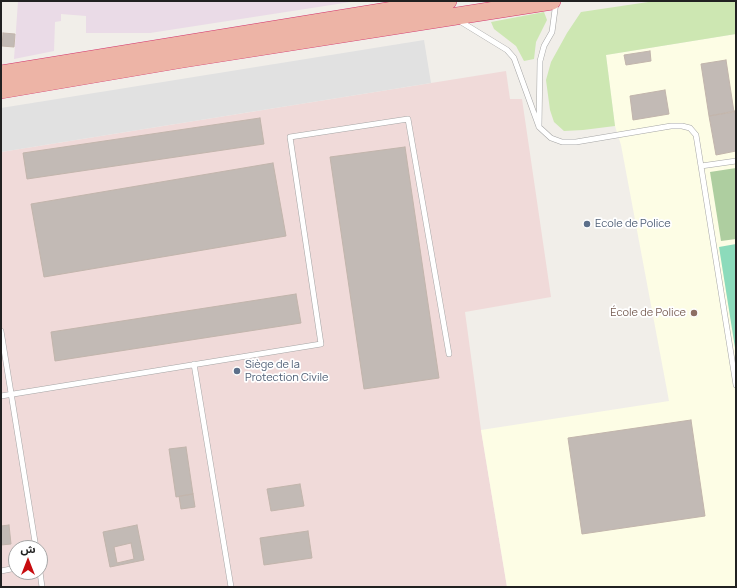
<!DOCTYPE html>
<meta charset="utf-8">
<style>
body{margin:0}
#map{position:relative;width:737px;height:588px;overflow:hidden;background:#f1eee9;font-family:Manrope,"Noto Sans Arabic",sans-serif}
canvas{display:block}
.frame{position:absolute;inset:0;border:2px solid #212121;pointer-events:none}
.north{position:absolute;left:8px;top:540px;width:40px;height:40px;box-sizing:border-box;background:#fff;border:1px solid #a6a6a6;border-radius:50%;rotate:0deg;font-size:11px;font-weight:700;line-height:16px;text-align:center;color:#212121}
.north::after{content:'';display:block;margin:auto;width:14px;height:18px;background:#c70c0f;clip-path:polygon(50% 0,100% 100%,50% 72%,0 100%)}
</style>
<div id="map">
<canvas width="737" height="588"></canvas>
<div class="frame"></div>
<div class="north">ش</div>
</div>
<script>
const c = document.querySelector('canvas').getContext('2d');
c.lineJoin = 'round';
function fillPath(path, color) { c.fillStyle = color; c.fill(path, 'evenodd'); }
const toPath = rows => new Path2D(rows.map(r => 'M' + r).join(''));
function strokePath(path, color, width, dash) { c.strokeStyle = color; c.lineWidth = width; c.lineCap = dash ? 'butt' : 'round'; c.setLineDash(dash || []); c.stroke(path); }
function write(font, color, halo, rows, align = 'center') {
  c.font = font + ' Manrope,sans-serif'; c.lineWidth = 3.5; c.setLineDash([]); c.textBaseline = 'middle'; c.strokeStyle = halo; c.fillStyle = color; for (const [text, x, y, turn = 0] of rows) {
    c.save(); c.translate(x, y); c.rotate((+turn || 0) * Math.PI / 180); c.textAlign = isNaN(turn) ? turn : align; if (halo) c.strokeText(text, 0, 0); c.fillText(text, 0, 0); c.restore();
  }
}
fillPath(toPath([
 [506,71,510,99,522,99,551,297,465,312,481,430,507,587,1,587,1,152],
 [16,548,40,548,40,572,16,572]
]), '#f0dad9');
fillPath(toPath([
 [18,1,357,1,150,33,86,33,86,16,61,14,61,21,55,22,54,51,14,59]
]), '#eadbe7');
fillPath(toPath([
 [736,34,736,587,507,587,481,430,669,401,621,145,615,126,606,55]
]), '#fdfde5');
fillPath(toPath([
 [655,1,736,1,736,34,606,55,615,126,583,130,564,131,554,122,550,110,546,80,551,62,567,33,581,12],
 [544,12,547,20,536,42,534,59,524,61,516,46,494,29,491,22]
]), '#cde7b2');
fillPath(toPath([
 [736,168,736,239,721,241,710,172]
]), '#aecea0');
fillPath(toPath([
 [736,244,736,354,719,247]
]), '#8cdbbb');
fillPath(toPath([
 [424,40,431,83,1,152,1,108]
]), '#e1e1e1');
const building = toPath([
 [3,33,15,34,14,47,2,46,3,33],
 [650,51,651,61,626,65,624,55,650,51],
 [726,60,734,112,709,116,701,64,726,60],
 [665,90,669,114,633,120,630,96,665,90],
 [735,111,736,118,736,151,716,155,709,116,735,111],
 [260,118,264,144,27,179,23,153,260,118],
 [405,147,439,378,364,389,330,157,405,147],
 [273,163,286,236,44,277,31,204,273,163],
 [296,294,301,323,55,361,51,332,296,294],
 [691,420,705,516,582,534,568,438,691,420],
 [186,447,193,494,176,497,169,449,186,447],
 [300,484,304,506,271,511,267,489,300,484],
 [193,494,195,507,181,509,179,496,193,494],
 [9,525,11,544,1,545,1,526,9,525],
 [137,525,144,560,110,567,103,532,137,525],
 [308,531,312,558,264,565,260,538,308,531],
 [131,543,134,559,117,563,114,547,131,543]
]);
fillPath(building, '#c2bab5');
strokePath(building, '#c2b5ac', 1);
const service = toPath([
 [458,20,507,50,514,58,539,127,540,61,544,46,552,32,556,2],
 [539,127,551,138,562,142,576,142,671,126,682,126,690,128,696,135,736,385],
 [701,166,736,161],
 [1,331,36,548],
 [194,364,231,587],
 [1,396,321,344,290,137,408,119,449,354],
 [1,571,16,568],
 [40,572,42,587]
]);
const trunk = toPath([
 [1,74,448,1],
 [1,90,183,59,552,1]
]);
strokePath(service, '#a5a5a5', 6);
strokePath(trunk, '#d2336c', 18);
strokePath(service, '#fff', 5);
strokePath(trunk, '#edb4a6', 17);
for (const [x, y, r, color] of [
 [587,224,4,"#5c6f8a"],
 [694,313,4,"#8d6e63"],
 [237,371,4,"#5c6f8a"]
]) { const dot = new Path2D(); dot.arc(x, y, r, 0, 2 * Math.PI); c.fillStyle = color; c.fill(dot); strokePath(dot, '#fff', 1.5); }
write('11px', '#4e5e75', '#fff', [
 ["Ecole de Police",595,224],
 ["Siège de la",245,365],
 ["Protection Civile",245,378]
], 'left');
write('11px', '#785e54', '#fff', [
 ["École de Police",686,313]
], 'right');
</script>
